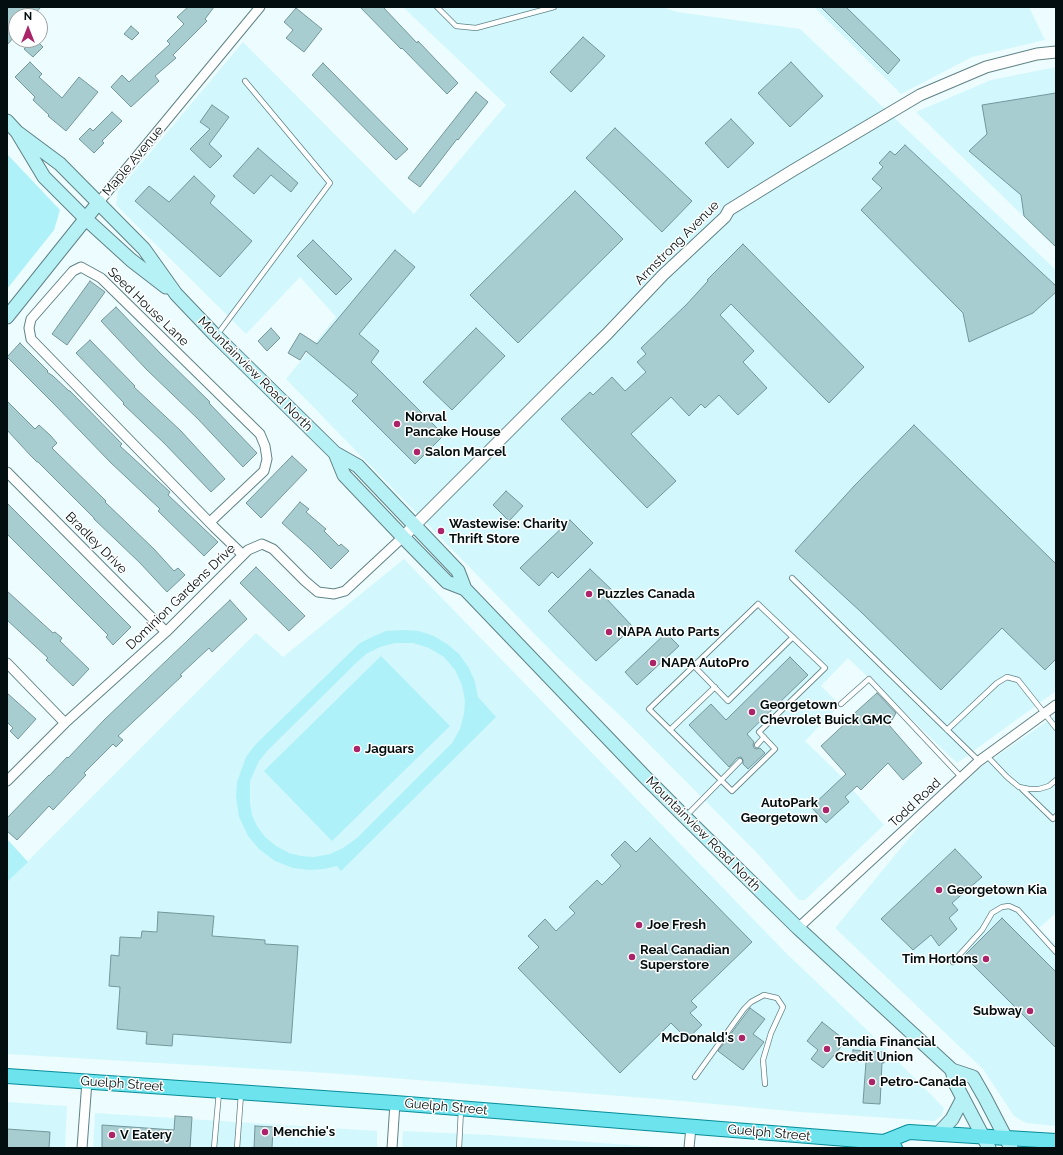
<!DOCTYPE html>
<style>
body{margin:0}
#map{position:relative;width:1063px;height:1155px;overflow:hidden;background:#edfcfe;font-family:Raleway,sans-serif}
canvas{display:block}
.frame{position:absolute;inset:0;border:8px solid #020e0f;pointer-events:none}
.north{position:absolute;left:8px;top:8px;width:40px;height:40px;box-sizing:border-box;background:#fff;border:1px solid #9a9f9f;border-radius:50%;rotate:0deg;font-size:11px;font-weight:700;line-height:16px;text-align:center;color:#020e0f}
.north::after{content:'';display:block;margin:auto;width:14px;height:18px;background:#ab2469;clip-path:polygon(50% 0,100% 100%,50% 72%,0 100%)}
</style>
<div id="map">
<canvas width="1063" height="1155"></canvas>
<div class="frame"></div>
<div class="north">N</div>
</div>
<script>
const c = document.querySelector('canvas').getContext('2d');
c.lineJoin = 'round';
function fillPath(path, color) { c.fillStyle = color; c.fill(path, 'evenodd'); }
const toPath = rows => new Path2D(rows.map(r => 'M' + r).join(''));
function strokePath(path, color, width, dash) { c.strokeStyle = color; c.lineWidth = width; c.lineCap = dash ? 'butt' : 'round'; c.setLineDash(dash || []); c.stroke(path); }
function write(font, color, halo, rows, align = 'center') {
  c.font = font + ' Raleway,sans-serif'; c.lineWidth = 3; c.setLineDash([]); c.textBaseline = 'middle'; c.strokeStyle = halo; c.fillStyle = color; for (const [text, x, y, turn = 0] of rows) {
    c.save(); c.translate(x, y); c.rotate((+turn || 0) * Math.PI / 180); c.textAlign = isNaN(turn) ? turn : align; if (halo) c.strokeText(text, 0, 0); c.fillText(text, 0, 0); c.restore();
  }
}
fillPath(toPath([
 [403,7,662,7,677,12,800,29,1056,270,1056,691,957,763,848,658,821,686,840,705,805,741,837,772,884,825,805,900,799,900,757,853,627,722,557,657,286,379,336,317,300,277,246,334,116,205,118,191,243,42,414,214,506,105],
 [814,7,1029,7,1045,40,972,57,901,94],
 [1056,67,1056,248,916,112,991,80],
 [404,559,787,954,866,1029,944,1108,942,1115,935,1121,800,1112,671,1100,328,1073,7,1054,7,882,256,633,283,657],
 [1056,715,1056,913,1039,928,1056,945,1056,1126,1026,1123,1014,1116,983,1069,835,928,924,820,981,767],
 [7,1102,67,1106,65,1148,7,1148],
 [95,1113,377,1131,377,1148,93,1148],
 [403,1131,490,1135,671,1148,402,1148]
]), '#d2f8fd');
fillPath(toPath([
 [7,154,60,210,54,230,7,289],
 [403,630,419,631,434,636,447,644,459,654,469,668,475,682,478,697,496,717,341,871,337,866,324,869,309,870,293,868,275,861,259,849,248,836,239,817,236,797,237,782,246,757,255,745,360,643,372,637,386,631],
 [395,643,413,643,429,648,444,657,455,670,462,685,465,701,464,714,460,729,452,743,357,838,343,848,330,854,314,857,301,856,289,853,276,846,265,837,257,826,252,815,250,803,250,781,259,761,267,751,357,662,366,654,380,647],
 [381,656,450,726,332,841,264,771],
 [7,839,28,862,7,882]
]), '#aff1f8');
const building = toPath([
 [7,7,41,7,33,16,16,16,16,35,7,45,7,7],
 [188,7,214,7,205,19,207,21,173,55,176,58,155,76,159,81,131,107,111,87,122,75,129,82,170,44,167,41,184,24,177,17,188,7],
 [360,7,383,7,417,43,418,41,458,83,447,94,402,48,401,49,360,7],
 [821,7,846,7,900,60,888,74,821,7],
 [296,8,322,29,304,52,286,38,293,30,284,22,296,8],
 [131,26,139,33,132,40,124,34,131,26],
 [583,37,605,56,571,92,550,72,583,37],
 [33,40,36,40,43,47,33,57,24,49,33,40],
 [30,62,42,74,39,77,62,98,79,77,98,92,66,131,48,116,49,115,33,100,35,97,15,77,30,62],
 [791,62,823,96,790,127,758,93,791,62],
 [323,63,408,149,396,160,312,75,323,63],
 [476,92,488,102,458,140,457,139,420,187,408,178,476,92],
 [1056,93,1056,247,1024,216,1021,195,969,151,987,134,982,105,1056,93],
 [212,105,229,117,209,144,222,156,210,168,190,149,210,129,200,122,212,105],
 [112,112,122,121,102,141,104,143,94,153,79,139,90,128,93,131,112,112],
 [731,119,754,143,728,168,705,143,731,119],
 [615,128,692,201,662,232,586,158,615,128],
 [905,145,1056,286,1056,292,1033,313,969,342,963,313,861,210,882,188,872,179,883,167,879,163,890,151,895,155,905,145],
 [258,148,298,183,291,192,271,175,254,194,233,176,258,148],
 [194,176,215,196,210,203,252,241,220,277,135,201,149,186,169,202,194,176],
 [575,191,623,239,518,343,470,295,575,191],
 [313,240,352,279,336,295,297,256,313,240],
 [743,244,864,367,829,403,731,304,720,315,754,351,743,362,767,388,738,415,719,395,705,408,701,404,689,416,671,397,631,434,676,481,647,508,561,419,590,392,593,395,612,377,625,391,646,372,637,362,646,354,641,348,686,305,708,281,707,280,743,244],
 [395,250,415,267,359,334,379,351,371,362,444,435,415,464,352,401,358,395,306,351,300,360,288,353,300,333,317,344,395,250],
 [90,281,105,292,67,345,52,334,90,281],
 [116,307,160,353,210,402,209,403,257,453,243,467,198,419,146,369,101,321,116,307],
 [271,328,280,338,267,351,258,341,271,328],
 [476,328,505,356,452,410,423,382,476,328],
 [90,340,135,386,134,387,181,431,225,479,211,492,164,443,123,404,124,403,76,353,90,340],
 [20,343,48,371,47,372,53,376,69,391,70,391,122,444,120,446,170,492,168,495,218,542,204,556,158,511,160,509,110,462,55,405,7,357,20,343],
 [7,401,35,429,39,425,50,435,57,443,52,448,106,501,105,502,154,549,174,571,178,568,185,575,167,592,140,563,94,519,94,518,38,462,37,462,30,455,7,430,7,401],
 [914,425,1056,564,1056,659,1045,670,1002,628,941,690,861,612,795,551,855,485,914,425],
 [292,456,307,470,261,518,246,503,292,456],
 [506,491,523,506,509,521,493,505,506,491],
 [300,502,309,509,306,512,326,529,324,531,339,546,341,544,349,551,331,569,311,549,282,523,300,502],
 [7,503,131,627,113,645,106,637,108,635,7,534,7,503],
 [570,520,593,543,558,578,552,572,539,586,520,568,570,520],
 [256,567,305,616,289,631,240,583,256,567],
 [590,569,612,590,605,597,633,627,596,661,548,611,590,569],
 [7,591,53,633,55,632,62,638,60,641,89,669,73,686,46,660,48,658,7,620,7,591],
 [230,600,247,619,212,652,209,648,180,675,182,676,118,736,123,740,116,747,113,744,84,773,86,775,53,810,49,806,17,840,7,831,7,818,38,786,49,775,49,776,67,757,68,758,104,720,230,600],
 [666,633,679,646,637,685,625,672,666,633],
 [790,657,808,675,747,734,754,742,753,745,754,748,757,749,760,748,765,753,748,769,743,764,743,760,741,757,737,758,729,767,689,725,711,704,726,720,790,657],
 [7,693,36,719,18,739,10,731,13,728,7,722,7,693],
 [877,693,896,713,889,725,922,763,903,780,888,763,861,790,857,786,845,797,849,802,826,823,811,807,846,774,821,746,849,720,848,719,877,693],
 [650,838,752,942,691,1001,697,1007,690,1013,702,1025,687,1039,671,1023,620,1073,518,968,539,947,528,936,545,919,556,931,575,913,569,907,597,880,602,885,621,866,611,855,625,841,636,852,650,838],
 [955,849,982,877,952,903,958,910,949,918,957,929,939,946,931,935,913,950,881,919,955,849],
 [158,912,214,916,212,936,265,940,265,944,298,946,291,1043,173,1034,172,1046,146,1044,147,1032,117,1029,120,987,109,986,111,955,119,956,120,937,141,938,142,931,157,932,158,912],
 [1002,918,1056,972,1056,1048,964,956,1002,918],
 [750,1008,765,1019,753,1034,764,1042,743,1070,718,1051,750,1008],
 [822,1022,846,1041,823,1068,811,1059,818,1050,807,1041,822,1022],
 [853,1050,885,1052,884,1063,882,1063,880,1104,863,1103,866,1061,852,1061,853,1050],
 [175,1116,192,1117,190,1148,102,1148,102,1125,174,1130,175,1116],
 [255,1126,273,1127,272,1148,254,1148,255,1126],
 [7,1129,50,1132,49,1148,7,1148,7,1129]
]);
fillPath(building, '#a8cdd1');
strokePath(building, '#74979b', 1);
const service = toPath([
 [437,7,456,26,476,28,554,7],
 [217,335,330,183,245,81],
 [792,578,979,761],
 [758,604,825,668,759,732,775,749,732,791,649,709,758,604],
 [694,666,728,701,793,637],
 [841,704,869,679,961,777],
 [670,730,715,687],
 [947,730,997,683,1007,677,1018,680,1056,728],
 [757,745,764,737],
 [987,756,1007,777,1019,787,1029,789,1039,789,1049,786,1056,780],
 [1022,789,1053,819,1056,816],
 [687,815,740,761],
 [953,962,982,930,992,913,1002,907,1009,906,1018,910,1056,952],
 [695,1077,744,1009,751,1002,764,995,777,998,783,1007,771,1033,763,1060,765,1084],
 [214,1148,219,1092],
 [237,1148,241,1094],
 [459,1148,461,1110]
]);
const minor = toPath([
 [99,202,260,7],
 [7,472,166,632],
 [210,522,264,471,267,459,265,446,260,434,101,278,81,267,73,271,31,319,29,328,31,339,214,527,243,555],
 [7,663,65,723],
 [7,781,65,723,166,632,248,550,262,544,273,549,305,581,318,592,334,594,345,591,403,537],
 [798,928,979,761,1056,705],
 [82,1148,87,1081],
 [392,1148,395,1103],
 [689,1148,691,1127]
]);
const tertiary = toPath([
 [403,537,555,385,607,334,663,275,725,217,729,210,792,171,920,95,986,67,1037,54,1056,52]
]);
const secondary = toPath([
 [7,121,17,132,44,177,86,219,131,260,166,287],
 [17,132,60,164,144,249,176,294,216,336,335,453,358,466,458,571,465,589,645,777,685,817,798,928,952,1070,973,1077,985,1098,1011,1148],
 [7,317,99,202],
 [335,453,344,475,403,537,447,582,465,589],
 [952,1070,955,1083,989,1148],
 [938,1134,952,1119,963,1098]
]);
const primary = toPath([
 [7,1076,395,1103,884,1142,895,1148],
 [884,1142,909,1132,1056,1141]
]);
strokePath(service, '#608387', 6);
strokePath(minor, '#608387', 11);
strokePath(tertiary, '#608387', 13);
strokePath(secondary, '#608387', 15);
strokePath(primary, '#078d98', 16);
strokePath(service, '#fff', 4.5);
strokePath(minor, '#fff', 9);
strokePath(tertiary, '#fff', 11);
strokePath(secondary, '#b6f1f6', 13);
strokePath(primary, '#6ce3ed', 14);
for (const [x, y, r, color] of [
 [397,424,4,"#ab2469"],
 [417,452,4,"#ab2469"],
 [441,531,4,"#ab2469"],
 [589,594,4,"#ab2469"],
 [609,632,4,"#ab2469"],
 [653,663,4,"#ab2469"],
 [752,712,4,"#ab2469"],
 [357,749,4,"#ab2469"],
 [826,810,4,"#ab2469"],
 [939,890,4,"#ab2469"],
 [639,925,4,"#ab2469"],
 [632,957,4,"#ab2469"],
 [986,959,4,"#ab2469"],
 [1030,1011,4,"#ab2469"],
 [742,1038,4,"#ab2469"],
 [827,1049,4,"#ab2469"],
 [872,1082,4,"#ab2469"],
 [265,1132,4,"#ab2469"],
 [112,1135,4,"#ab2469"]
]) { const dot = new Path2D(); dot.arc(x, y, r, 0, 2 * Math.PI); c.fillStyle = color; c.fill(dot); strokePath(dot, '#fff', 1.5); }
write('13px', '#020e0f', '#fff', [
 ["Maple Avenue",133,161,-50],
 ["Armstrong Avenue",677,243,-45],
 ["Seed House Lane",148,307,44],
 ["Mountainview Road North",255,374,45],
 ["Bradley Drive",96,543,45],
 ["Dominion Gardens Drive",181,597,-44],
 ["Todd Road",915,803,-43],
 ["Mountainview Road North",703,834,45],
 ["Guelph Street",122,1084,4],
 ["Guelph Street",446,1107,5],
 ["Guelph Street",769,1133,5]
]);
write('bold 13px', '#020e0f', '#fff', [
 ["Norval",405,417],
 ["Pancake House",405,432],
 ["Salon Marcel",425,452],
 ["Wastewise: Charity",449,524],
 ["Thrift Store",449,539],
 ["Puzzles Canada",597,594],
 ["NAPA Auto Parts",617,632],
 ["NAPA AutoPro",661,663],
 ["Georgetown",760,705],
 ["Chevrolet Buick GMC",760,720],
 ["Jaguars",365,749],
 ["AutoPark",818,803,"right"],
 ["Georgetown",818,818,"right"],
 ["Georgetown Kia",947,890],
 ["Joe Fresh",647,925],
 ["Real Canadian",640,950],
 ["Superstore",640,965],
 ["Tim Hortons",978,959,"right"],
 ["Subway",1022,1011,"right"],
 ["McDonald's",734,1038,"right"],
 ["Tandia Financial",835,1042],
 ["Credit Union",835,1057],
 ["Petro-Canada",880,1082],
 ["Menchie's",273,1132],
 ["V Eatery",120,1135]
], 'left');
</script>
